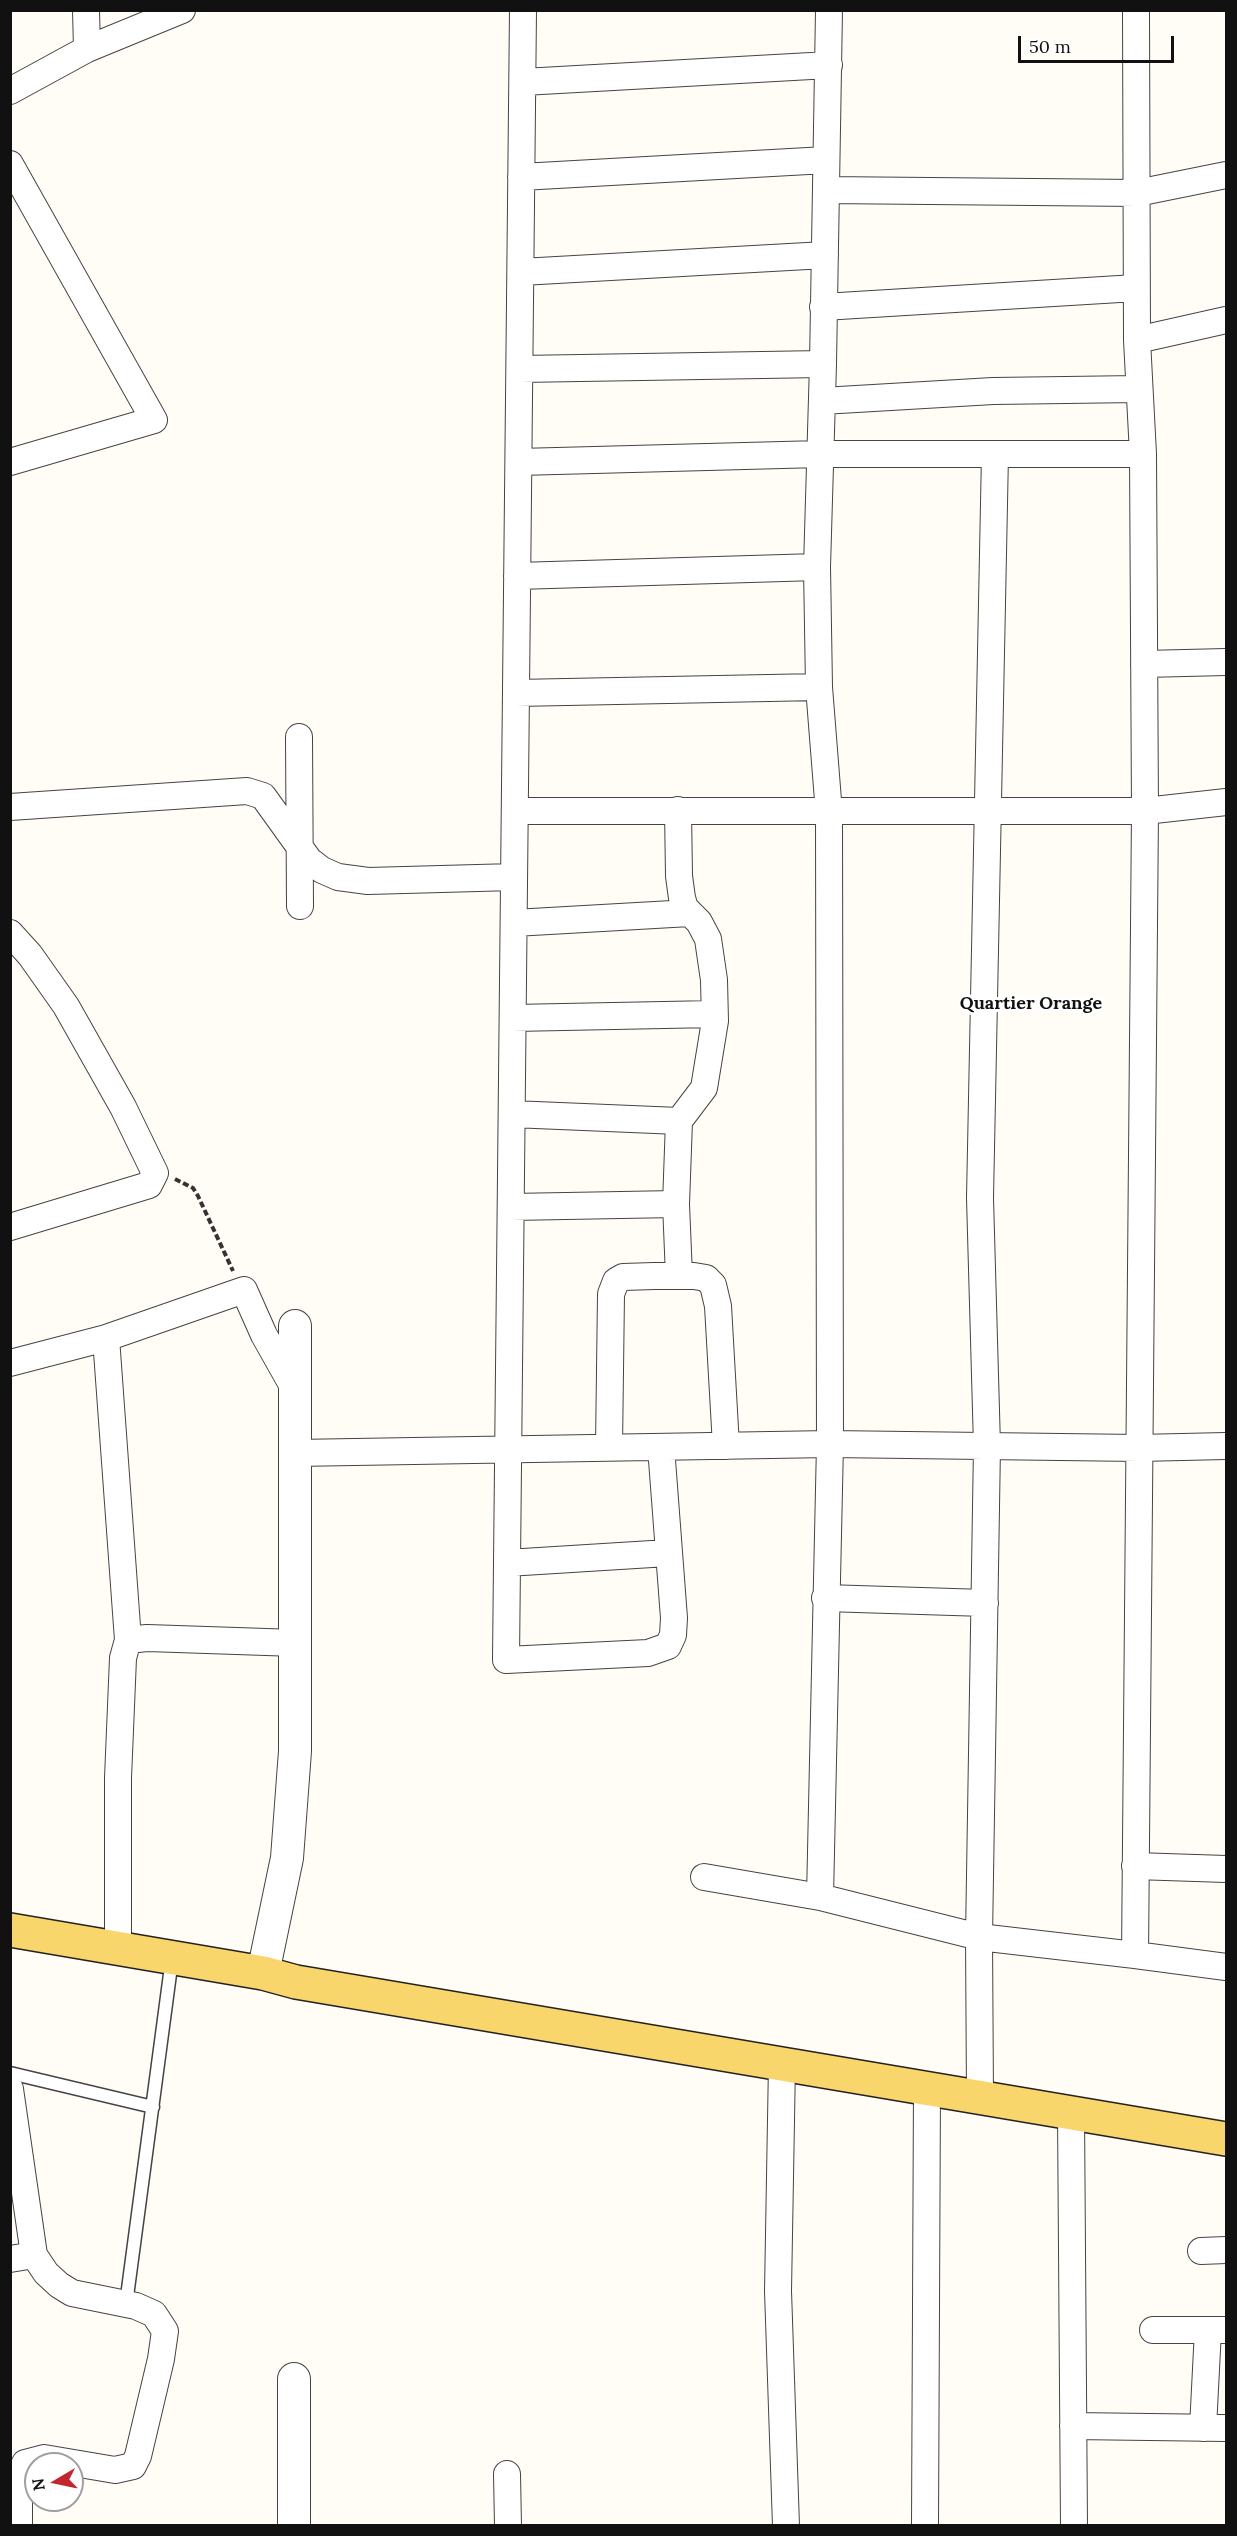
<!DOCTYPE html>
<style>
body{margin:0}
#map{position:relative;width:1237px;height:2536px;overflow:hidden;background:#fffdf5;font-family:Lora,serif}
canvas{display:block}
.frame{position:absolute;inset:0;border:12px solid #111;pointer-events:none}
.north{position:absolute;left:24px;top:2452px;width:60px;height:60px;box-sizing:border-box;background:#fff;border:2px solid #a0a0a0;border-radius:50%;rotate:261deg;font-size:16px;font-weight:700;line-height:24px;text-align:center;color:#111}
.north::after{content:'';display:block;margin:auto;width:21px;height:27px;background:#c4262e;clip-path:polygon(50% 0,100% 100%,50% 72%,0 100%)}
.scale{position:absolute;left:1018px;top:36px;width:156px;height:27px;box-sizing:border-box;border:3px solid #111;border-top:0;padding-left:8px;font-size:18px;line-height:21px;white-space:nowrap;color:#111;-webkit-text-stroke:4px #fff;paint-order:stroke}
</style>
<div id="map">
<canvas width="1237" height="2536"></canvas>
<div class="frame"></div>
<div class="north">N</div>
<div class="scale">50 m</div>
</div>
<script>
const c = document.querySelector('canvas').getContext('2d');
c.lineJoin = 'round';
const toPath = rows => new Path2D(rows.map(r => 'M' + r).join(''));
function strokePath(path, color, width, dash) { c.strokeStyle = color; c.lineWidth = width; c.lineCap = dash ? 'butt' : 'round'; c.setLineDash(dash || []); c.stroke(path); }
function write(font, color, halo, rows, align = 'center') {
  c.font = font + ' Lora,serif'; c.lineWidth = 6; c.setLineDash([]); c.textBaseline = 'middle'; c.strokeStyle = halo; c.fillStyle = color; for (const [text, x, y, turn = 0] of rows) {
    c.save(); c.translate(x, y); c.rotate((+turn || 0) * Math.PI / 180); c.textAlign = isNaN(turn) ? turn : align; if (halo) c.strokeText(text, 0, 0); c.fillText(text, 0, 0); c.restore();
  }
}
const service = toPath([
 [10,2073,153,2107],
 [126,2304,172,1959]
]);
const minor = toPath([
 [86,10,87,49],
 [523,10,506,1660,648,1653,668,1646,673,1635,674,1618,661,1447],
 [1136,10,1137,340,1226,320],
 [523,82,829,65],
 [10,91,87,49,182,10],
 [10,164,154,420,10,462],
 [521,177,826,160],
 [826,190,1137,193,1226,175],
 [521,272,825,255],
 [823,307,1136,288],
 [520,369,823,364],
 [822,401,993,391,1138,389],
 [519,462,820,454,1143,454],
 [517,576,817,567],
 [1144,664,1226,662],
 [516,693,819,687],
 [299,737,300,906],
 [10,807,247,791,263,796,309,860,322,870,338,877,368,881,514,877],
 [678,810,679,876,682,898,685,908,699,922,708,939,714,980,715,1021,704,1088,679,1121],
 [515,811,1145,811,1226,802],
 [514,923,690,913],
 [10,933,30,955,66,1006,123,1107,155,1173,149,1185,10,1227],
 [513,1018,714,1014],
 [512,1114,679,1121,676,1204,679,1276],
 [511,1207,676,1204],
 [106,1338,128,1640],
 [10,1363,106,1338,244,1290,264,1335,295,1390],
 [609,1447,611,1294,616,1281,623,1277,654,1276,694,1276,706,1278,713,1285,718,1306,726,1446],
 [295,1453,830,1444,1138,1448,1226,1446],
 [507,1563,668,1553],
 [825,1598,985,1603],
 [1135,1866,1226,1869],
 [704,1877,820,1897,979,1937,1135,1955,1145,811,1143,454,1137,340],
 [820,1897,830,1444,829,813,819,687,817,567,823,364,829,10],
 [118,1948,118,1778,123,1658,128,1640,147,1638,296,1643],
 [1135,1955,1226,1967],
 [782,2063,778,2291,786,2526],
 [10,2089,34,2255,10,2259],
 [980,2097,979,1937,987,1446,980,1198,995,454],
 [1071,2112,1074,2526],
 [1201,2251,1226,2250],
 [1153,2330,1208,2330],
 [1073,2426,1226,2428],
 [1203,2428,1208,2330,1226,2330],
 [507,2474,508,2526],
 [19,2526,19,2476,25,2463,44,2458,115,2470,133,2466,138,2456,161,2359,165,2331,154,2314,136,2306,72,2293,59,2285,46,2273,34,2255],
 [925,2526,927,2087]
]);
const tertiary = toPath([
 [263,1973,287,1858,295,1751,295,1326],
 [294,2379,294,2526]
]);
const primary = toPath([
 [10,1930,263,1973,296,1982,1226,2139]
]);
strokePath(service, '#444', 15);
strokePath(minor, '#444', 28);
strokePath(tertiary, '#444', 34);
strokePath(primary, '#222', 36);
strokePath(toPath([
 [175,1179,193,1188,198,1196,233,1271]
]), '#333', 4, [6, 3]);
strokePath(service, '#fff', 12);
strokePath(minor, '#fff', 26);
strokePath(tertiary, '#fff', 32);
strokePath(primary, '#f9d66b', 33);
write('bold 18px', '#111', '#fff', [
 ["Quartier Orange",1031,1004]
]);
</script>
